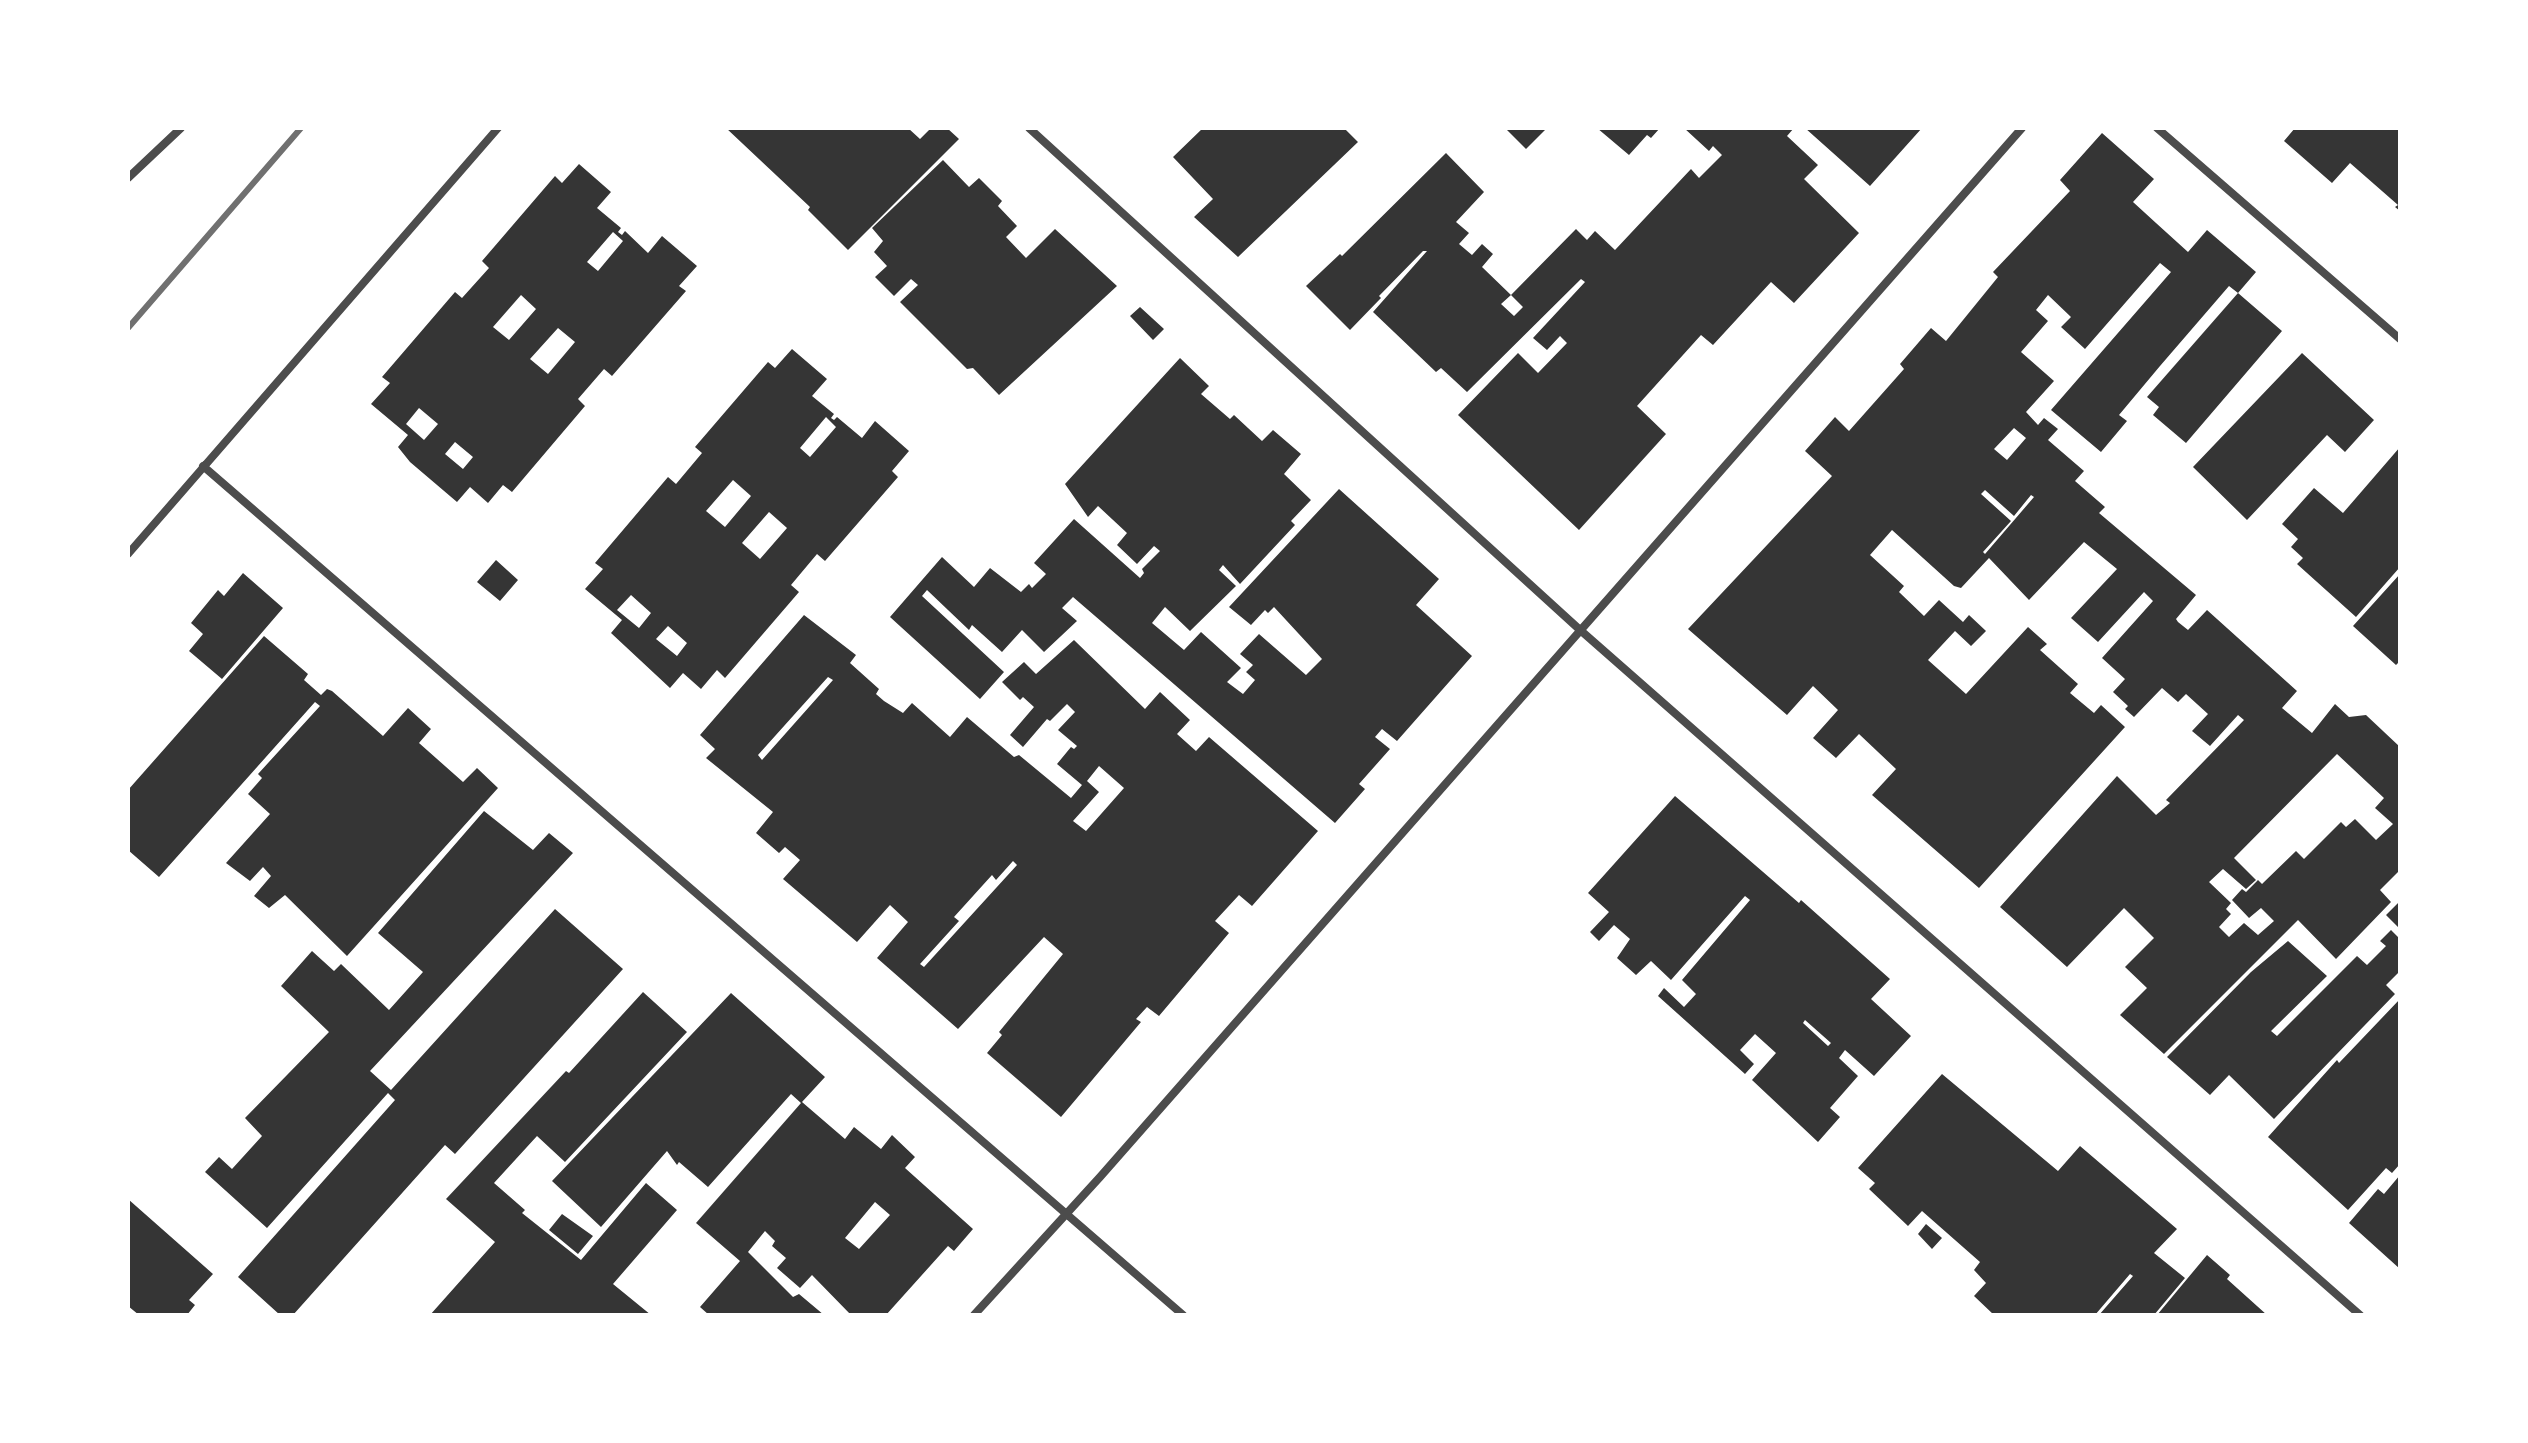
<!DOCTYPE html>
<style>
body{margin:0}
#map{position:relative;width:2528px;height:1443px;overflow:hidden;background:#fff;font-family:"Roboto Serif",serif}
canvas{display:block}
.frame{position:absolute;inset:0;border:130px solid #fff;pointer-events:none}
</style>
<div id="map">
<canvas width="2528" height="1443"></canvas>
<div class="frame"></div>
</div>
<script>
const c = document.querySelector('canvas').getContext('2d');
c.lineJoin = 'round';
function fillPath(path, color) { c.fillStyle = color; c.fill(path, 'evenodd'); }
const toPath = rows => new Path2D(rows.map(r => 'M' + r).join(''));
function strokePath(path, color, width, dash) { c.strokeStyle = color; c.lineWidth = width; c.lineCap = dash ? 'butt' : 'round'; c.setLineDash(dash || []); c.stroke(path); }
fillPath(toPath([
 [726,128,908,128,920,139,931,128,947,128,959,139,848,250,808,210,810,207],
 [1203,128,1344,128,1358,142,1238,257,1194,217,1213,199,1173,157],
 [1505,128,1543,128,1545,130,1526,149],
 [1597,128,1660,128,1651,138,1647,135,1629,155],
 [1684,128,1794,128,1787,136,1818,165,1804,179,1859,233,1794,303,1771,282,1713,345,1701,335,1637,406,1666,434,1579,530,1458,415,1518,353,1538,373,1567,343,1560,336,1547,350,1533,338,1585,282,1581,279,1467,392,1441,368,1436,372,1373,312,1427,251,1423,251,1379,296,1381,298,1350,330,1306,286,1340,254,1342,256,1446,153,1484,192,1456,222,1469,233,1459,244,1472,255,1482,244,1493,254,1482,267,1511,295,1576,229,1587,240,1595,231,1615,250,1691,169,1699,178,1722,155,1713,146,1709,151],
 [1511,295,1523,307,1514,316,1501,304],
 [1805,128,1922,128,1870,186],
 [2295,128,2400,128,2400,211,2395,207,2398,205,2350,163,2332,183,2284,141],
 [2102,133,2154,179,2133,202,2156,223,2188,252,2207,230,2256,272,2238,293,2229,286,2160,366,2119,415,2127,421,2101,452,2051,410,2171,272,2160,263,2085,349,2061,327,2071,317,2048,295,2036,310,2048,321,2021,352,2054,381,2026,412,2038,425,2044,418,2058,429,2048,440,2084,471,2075,481,2105,507,2099,513,2196,595,2176,619,2178,622,2188,630,2207,610,2297,691,2282,708,2312,733,2335,704,2349,717,2366,715,2400,747,2400,870,2380,890,2391,902,2336,959,2298,920,2164,1054,2120,1015,2147,988,2125,967,2154,938,2124,908,2067,967,2000,907,2117,776,2156,815,2170,803,2166,800,2244,720,2238,715,2210,746,2192,731,2208,714,2186,694,2178,702,2162,688,2134,717,2125,709,2128,706,2113,692,2125,679,2102,658,2153,601,2144,592,2098,642,2071,618,2117,569,2084,542,2029,600,1989,558,1961,588,1954,586,1892,530,1870,555,1904,586,1899,592,1924,616,1939,600,1963,622,1969,615,1986,631,1971,646,1955,631,1928,660,1966,694,2028,627,2047,644,2040,650,2078,684,2070,693,2094,713,2101,705,2125,727,1979,888,1872,795,1896,769,1859,734,1836,758,1813,738,1838,710,1813,686,1787,715,1688,629,1832,476,1805,451,1835,417,1849,431,1904,369,1900,364,1931,328,1946,341,1998,277,1993,272,2070,191,2060,180],
 [2014,428,2026,438,2007,460,1994,449],
 [1985,490,2014,516,2031,495,2034,497,1985,554,1983,552,2011,521,1981,494],
 [2337,754,2384,798,2375,808,2393,824,2376,840,2355,819,2346,827,2341,822,2304,859,2296,851,2262,884,2258,880,2246,892,2242,889,2232,900,2249,918,2261,908,2274,921,2258,935,2244,923,2229,937,2219,927,2231,914,2226,909,2231,903,2209,882,2223,869,2246,889,2256,880,2234,858],
 [943,160,969,187,979,178,1002,201,998,206,1017,226,1006,237,1026,258,1055,229,1117,286,999,395,973,368,967,369,900,302,918,285,911,279,894,296,875,277,887,266,874,252,883,241,872,228],
 [579,164,611,192,597,208,621,228,618,232,622,235,625,231,648,253,662,236,697,266,679,286,686,291,612,376,604,369,578,399,585,406,512,492,503,485,488,503,470,487,457,502,410,462,398,447,408,435,371,404,390,383,382,377,455,292,462,298,489,268,482,261,555,176,562,183],
 [613,232,623,241,598,271,587,262],
 [521,295,536,309,509,340,493,327],
 [558,328,575,342,548,374,530,359],
 [419,408,438,424,424,440,406,424],
 [455,442,473,457,463,469,445,454],
 [2238,293,2282,331,2186,443,2153,415,2159,407,2147,397],
 [1140,307,1164,329,1153,340,1130,316],
 [792,349,827,379,812,396,834,414,831,418,834,420,837,417,862,438,875,421,909,451,892,471,898,477,825,561,817,554,791,585,799,592,725,678,717,670,701,689,683,673,670,688,611,633,622,620,585,589,603,569,595,563,668,477,676,484,702,453,695,447,768,362,775,368],
 [826,417,836,427,810,457,800,448],
 [733,480,751,496,725,527,706,511],
 [769,512,787,528,760,559,742,543],
 [631,595,651,613,639,628,617,610],
 [668,626,687,643,677,656,656,639],
 [2302,353,2374,420,2345,452,2327,435,2247,520,2193,467],
 [1180,358,1209,386,1201,394,1230,419,1234,415,1262,441,1273,430,1301,454,1284,474,1311,500,1291,521,1295,525,1240,584,1223,565,1219,570,1236,586,1190,631,1165,607,1152,623,1184,650,1201,632,1241,668,1227,682,1243,694,1255,680,1246,672,1253,665,1240,654,1259,634,1306,675,1322,659,1274,607,1268,613,1265,610,1251,625,1229,607,1339,489,1439,579,1416,605,1472,656,1397,741,1382,729,1375,737,1390,749,1359,784,1365,789,1335,823,1073,597,1062,608,1077,621,1044,652,1022,630,1002,652,972,625,969,630,927,590,922,596,1004,672,980,699,890,617,942,557,974,587,990,568,1021,592,1029,584,1032,588,1046,574,1034,563,1074,519,1140,578,1144,573,1142,569,1160,551,1154,546,1137,564,1117,545,1127,533,1098,506,1088,517,1065,484],
 [2400,447,2400,567,2356,617,2297,564,2303,558,2291,547,2298,539,2282,524,2314,488,2343,513],
 [496,560,518,580,500,601,477,582],
 [243,573,283,608,222,679,189,651,203,634,191,623,218,590,224,596],
 [2400,574,2400,661,2396,665,2353,626],
 [804,615,856,655,850,663,879,689,876,694,884,701,903,713,912,703,950,737,967,717,1014,757,1019,755,1071,798,1082,785,1057,764,1071,747,1074,749,1077,746,1058,730,1075,712,1067,704,1050,721,1047,719,1023,747,1010,735,1034,707,1023,697,1020,700,1002,682,1024,662,1036,674,1074,640,1145,709,1160,692,1190,720,1177,734,1196,751,1209,737,1318,831,1252,906,1239,895,1215,921,1229,933,1159,1016,1147,1007,1136,1019,1141,1022,1061,1117,987,1053,1002,1035,999,1032,1063,954,1044,937,958,1029,877,958,908,922,890,905,857,942,783,879,800,860,785,847,779,853,756,833,773,812,706,758,715,749,700,735],
 [828,677,833,680,762,760,758,755],
 [1099,766,1124,788,1086,831,1073,821,1099,792,1087,781],
 [1013,861,1017,865,924,967,920,964,959,921,954,917,992,875,996,880],
 [264,636,308,674,304,680,321,695,327,689,332,691,383,736,408,708,431,729,419,743,463,782,477,768,498,788,347,956,285,895,269,908,254,896,271,876,263,867,250,881,226,863,270,814,248,794,262,778,258,774,320,706,315,702,159,877,128,850,128,790],
 [1675,796,1799,903,1801,900,1890,979,1871,999,1911,1036,1874,1076,1845,1050,1839,1058,1858,1076,1830,1108,1840,1117,1818,1142,1752,1080,1776,1053,1755,1034,1740,1050,1754,1064,1745,1074,1658,996,1664,988,1684,1007,1696,994,1682,980,1750,900,1745,896,1671,980,1651,961,1636,975,1617,958,1630,939,1614,925,1599,941,1590,932,1609,912,1588,893],
 [1805,1020,1831,1043,1828,1046,1803,1023],
 [484,811,533,850,549,833,573,853,370,1071,391,1090,555,909,623,969,455,1154,445,1145,293,1315,280,1315,238,1277,395,1100,388,1093,267,1228,205,1172,219,1157,232,1169,262,1136,245,1118,329,1032,281,986,312,951,334,971,341,964,389,1010,423,972,378,933],
 [2400,901,2400,929,2386,915],
 [2391,930,2400,939,2400,971,2386,985,2395,994,2274,1119,2229,1075,2210,1095,2167,1057,2251,972,2288,941,2327,976,2271,1031,2277,1036,2357,956,2367,965,2386,946,2380,941],
 [643,992,687,1032,565,1162,537,1136,494,1183,525,1210,522,1213,581,1260,646,1183,677,1210,613,1284,651,1315,430,1315,495,1242,446,1199,566,1071,569,1073],
 [731,993,825,1077,802,1102,845,1139,854,1127,881,1149,892,1135,915,1157,905,1168,973,1229,954,1251,948,1246,886,1315,851,1315,812,1275,800,1288,777,1268,786,1258,772,1246,775,1241,765,1231,748,1252,793,1297,799,1294,824,1315,709,1315,700,1307,740,1261,696,1223,801,1103,791,1094,708,1187,679,1162,677,1165,667,1151,601,1227,552,1181],
 [875,1202,890,1215,859,1249,845,1238],
 [2400,999,2400,1164,2392,1173,2386,1168,2348,1210,2268,1137,2337,1060,2339,1063],
 [1942,1074,2058,1171,2080,1146,2177,1229,2154,1253,2185,1278,2154,1315,2099,1315,2133,1276,2130,1274,2095,1315,1994,1315,1974,1296,1986,1283,1974,1270,1980,1262,1922,1211,1908,1226,1869,1189,1875,1183,1858,1168],
 [2400,1175,2400,1269,2349,1223,2378,1189,2384,1194],
 [128,1199,213,1274,189,1300,195,1305,187,1315,139,1315,128,1306],
 [562,1214,593,1236,578,1254,549,1230],
 [1926,1224,1942,1238,1932,1249,1918,1234],
 [2207,1255,2230,1275,2227,1279,2267,1315,2157,1315]
]), '#353535');
strokePath(toPath([
 [1029,128,1579,629,2360,1315],
 [2157,128,2400,339],
 [128,178,181,128],
 [203,466,1183,1315],
 [128,554,498,128],
 [974,1315,1100,1177,2022,128]
]), '#4c4c4c', 8);
strokePath(toPath([
 [128,328,301,128]
]), '#707070', 6);
</script>
